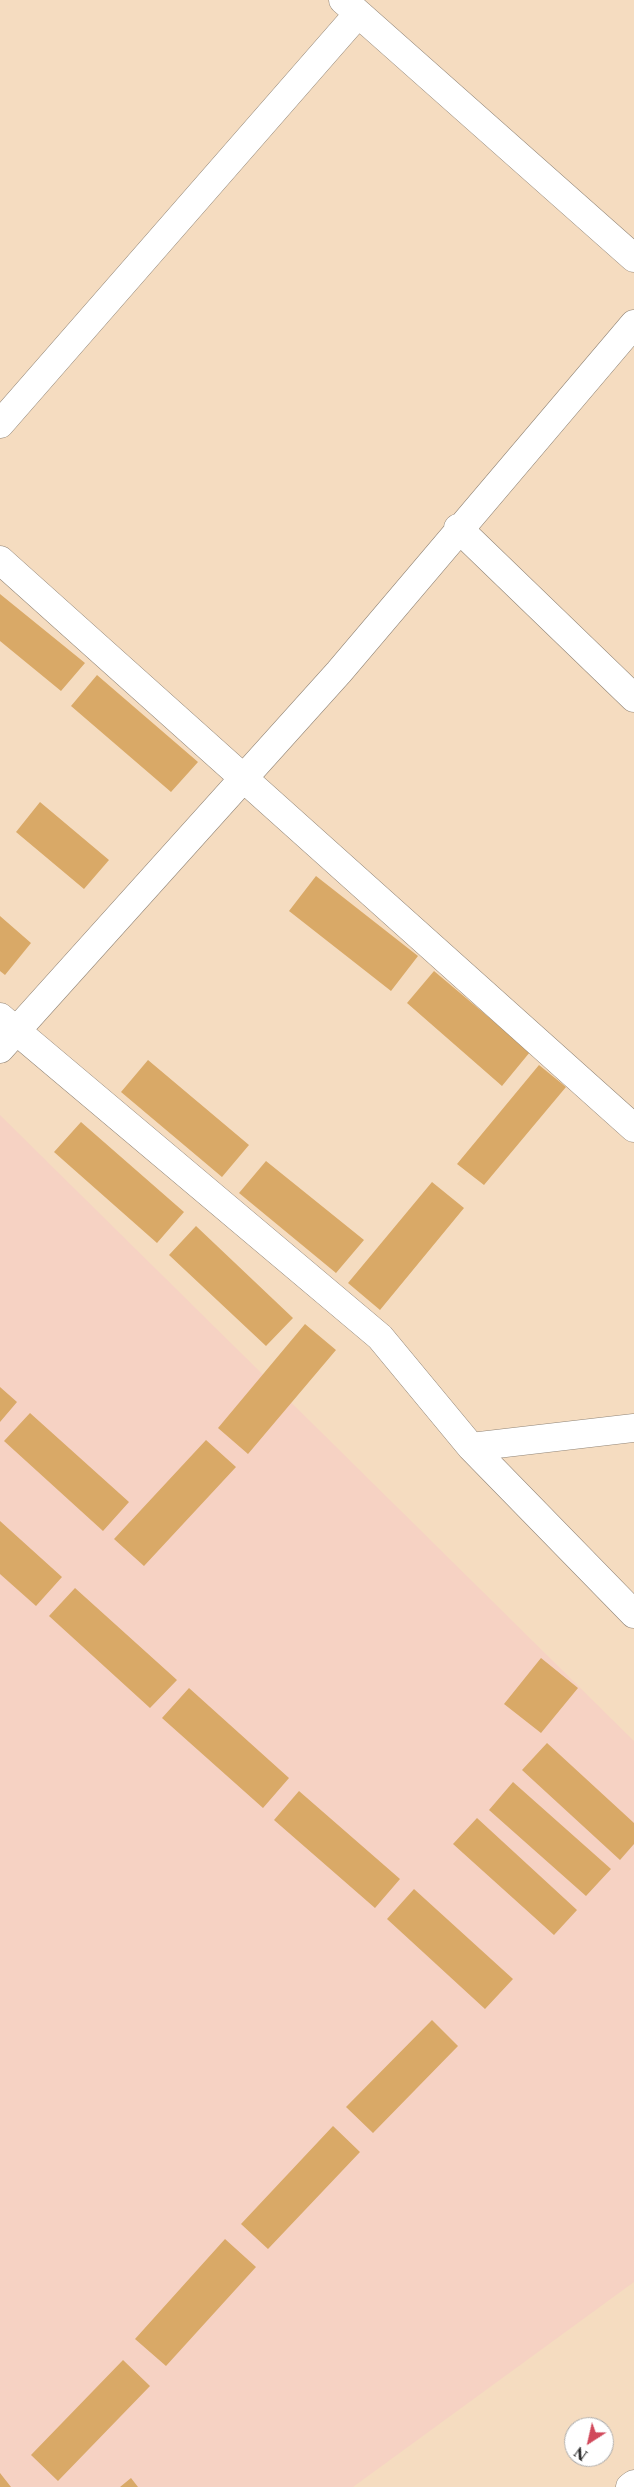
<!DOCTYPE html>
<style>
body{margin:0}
#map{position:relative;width:634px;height:2487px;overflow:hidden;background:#f5dcc0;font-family:"Libre Caslon Text",serif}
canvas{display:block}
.north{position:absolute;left:564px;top:2417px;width:50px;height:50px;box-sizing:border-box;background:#fff;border:1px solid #aaa;border-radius:50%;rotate:215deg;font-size:14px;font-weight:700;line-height:20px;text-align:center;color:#2b2b2b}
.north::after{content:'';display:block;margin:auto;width:18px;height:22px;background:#d1495b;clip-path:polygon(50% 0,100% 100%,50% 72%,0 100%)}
</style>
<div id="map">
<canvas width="634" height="2487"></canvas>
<div class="north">N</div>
</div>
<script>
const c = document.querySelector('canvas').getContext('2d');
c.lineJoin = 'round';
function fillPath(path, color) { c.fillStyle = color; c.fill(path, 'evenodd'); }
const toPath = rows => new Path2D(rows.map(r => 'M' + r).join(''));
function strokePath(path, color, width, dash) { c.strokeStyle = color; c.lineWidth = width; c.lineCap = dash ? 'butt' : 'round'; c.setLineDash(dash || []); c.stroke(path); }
fillPath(toPath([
 [0,1115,634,1741,634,2282,353,2487,0,2487]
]), '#f6d2c3');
fillPath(toPath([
 [0,594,85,663,61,691,0,641],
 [97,675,198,762,171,792,71,706],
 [40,802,109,860,84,889,16,832],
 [316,876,418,956,391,991,289,911],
 [0,916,31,943,5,975,0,971],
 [434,971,530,1052,502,1086,407,1003],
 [148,1060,249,1145,222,1177,121,1092],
 [539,1065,566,1087,484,1185,457,1164],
 [81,1122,184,1212,157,1243,54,1152],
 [266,1161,364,1240,336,1273,239,1193],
 [432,1182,464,1208,380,1310,348,1283],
 [196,1226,293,1318,266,1346,169,1255],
 [305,1324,336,1350,248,1454,218,1428],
 [0,1387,17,1402,0,1422],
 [30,1413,129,1502,103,1531,4,1441],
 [206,1440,236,1467,144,1566,114,1539],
 [0,1521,62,1577,36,1606,0,1574],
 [75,1588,177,1680,150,1708,49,1616],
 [541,1658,578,1688,541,1733,504,1704],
 [189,1688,289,1778,263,1808,162,1718],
 [547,1743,634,1823,634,1844,620,1860,522,1770],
 [513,1782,611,1869,586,1896,489,1810],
 [299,1791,400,1879,375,1908,274,1820],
 [477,1818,577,1910,554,1935,453,1844],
 [414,1889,513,1979,485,2009,387,1919],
 [432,2020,458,2046,373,2133,346,2107],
 [333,2126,360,2152,268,2249,241,2224],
 [225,2239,256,2267,166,2366,135,2339],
 [123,2360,150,2386,58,2481,31,2455],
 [0,2473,11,2487,0,2487],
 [131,2478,138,2487,120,2487]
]), '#d9a967');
const street = toPath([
 [343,0,634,258],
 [0,424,357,15],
 [458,528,634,698],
 [0,560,634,1128],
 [0,1017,380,1337,471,1447,634,1428],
 [0,1049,339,672,634,324],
 [471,1447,634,1614]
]);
const highway = toPath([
 [630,2487,634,2484]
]);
strokePath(street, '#908476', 29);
strokePath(highway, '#908476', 29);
strokePath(street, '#fff', 28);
strokePath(highway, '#fff', 28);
</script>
